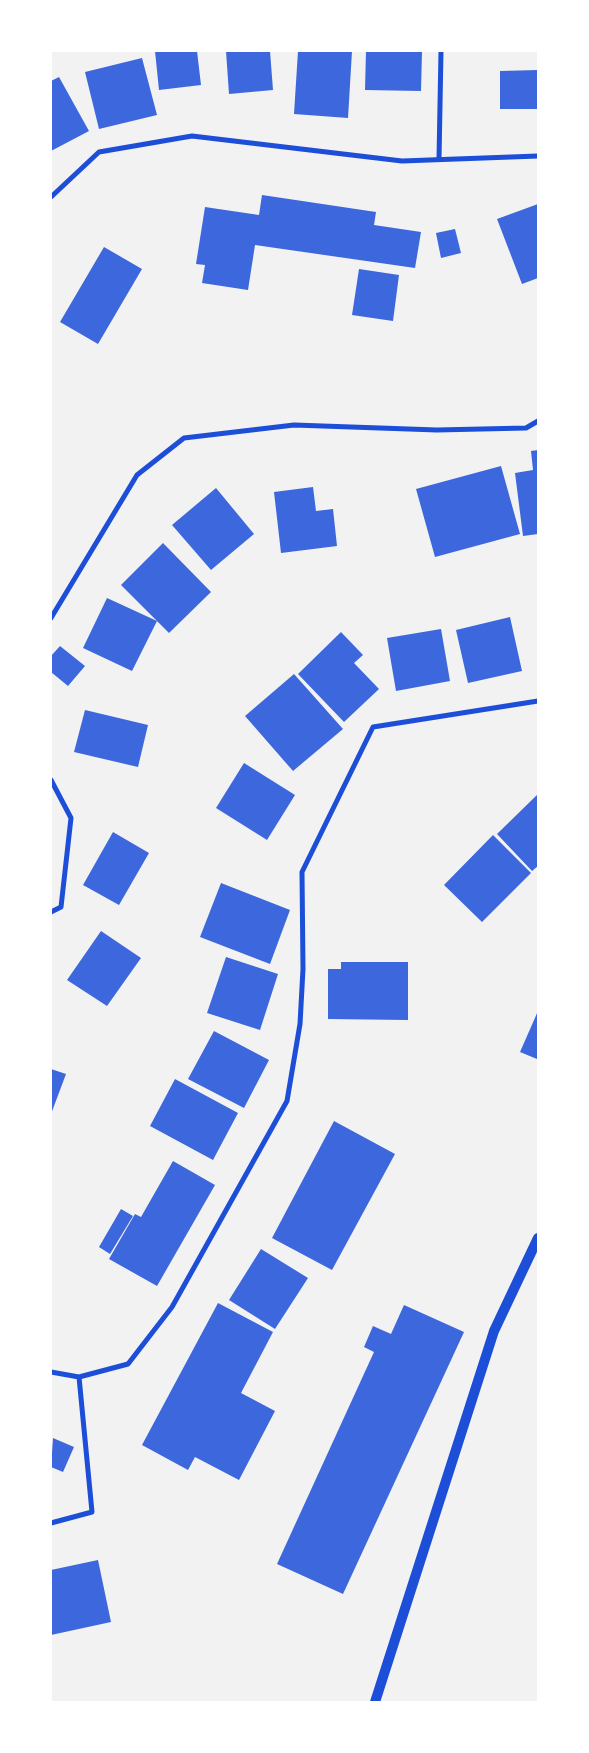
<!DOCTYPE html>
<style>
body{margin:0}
#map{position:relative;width:589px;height:1753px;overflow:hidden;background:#f2f2f2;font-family:"Titillium Web",sans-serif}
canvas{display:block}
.frame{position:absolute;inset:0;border:52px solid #fff;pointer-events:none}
</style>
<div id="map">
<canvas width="589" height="1753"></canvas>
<div class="frame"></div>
</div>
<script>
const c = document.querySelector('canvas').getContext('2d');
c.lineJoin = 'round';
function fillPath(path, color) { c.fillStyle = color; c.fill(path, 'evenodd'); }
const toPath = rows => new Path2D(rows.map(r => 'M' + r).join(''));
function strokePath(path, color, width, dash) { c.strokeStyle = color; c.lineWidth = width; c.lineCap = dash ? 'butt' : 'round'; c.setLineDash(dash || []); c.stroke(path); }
fillPath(toPath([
 [155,51,197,51,201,85,159,90],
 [226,51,270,51,273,90,229,94],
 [298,51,352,51,348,118,294,114],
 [366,51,422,51,421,91,365,90],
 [142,58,157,115,99,129,85,72],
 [538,70,538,109,500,109,500,71],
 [59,77,89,131,51,151,51,81],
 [262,195,376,212,374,225,421,232,415,268,255,245,248,290,202,283,205,265,196,264,205,207,259,215],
 [538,204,538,278,522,284,497,219],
 [455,229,461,253,441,258,436,233],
 [104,247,142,269,98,344,60,322],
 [359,269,399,275,393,321,352,315],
 [538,450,538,534,523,536,515,473,533,470,531,451],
 [501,466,520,534,435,557,416,489],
 [313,487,316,511,333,509,337,546,281,553,274,492],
 [216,488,254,534,211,570,172,525],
 [163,543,211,592,169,633,121,585],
 [107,598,157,621,132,671,83,648],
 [510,617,522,671,468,683,456,630],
 [441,629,450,681,396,691,387,638],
 [341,632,363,655,354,663,379,689,344,722,298,674],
 [60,646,85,666,68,686,51,672,51,656],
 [294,674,343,729,293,771,245,716],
 [85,710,148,725,138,767,74,752],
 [244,763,295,795,267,840,216,808],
 [538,794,538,866,532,871,497,834],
 [113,832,149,853,119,905,83,885],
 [493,835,531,873,482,922,444,885],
 [221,883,290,910,270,964,200,937],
 [101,931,141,958,107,1006,67,980],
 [226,957,278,974,260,1030,207,1013],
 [341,962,408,962,408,1020,328,1019,328,969,341,969],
 [538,1011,538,1058,537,1059,520,1052],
 [214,1031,269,1060,244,1108,188,1079],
 [51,1069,66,1074,51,1114],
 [175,1079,238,1113,213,1160,150,1126],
 [334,1121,395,1154,332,1270,272,1238],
 [173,1161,215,1185,157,1286,109,1259,135,1214,141,1217],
 [121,1209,133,1216,110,1254,99,1247],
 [261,1249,308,1278,275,1329,229,1300],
 [218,1303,273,1332,241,1393,275,1411,239,1480,195,1457,188,1470,142,1445],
 [404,1305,464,1332,343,1594,277,1564,374,1352,364,1347,373,1326,391,1334],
 [53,1438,74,1447,63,1472,51,1467],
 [98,1560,111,1622,51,1635,51,1570]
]), '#3d67dc');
strokePath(toPath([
 [439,159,441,51],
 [51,197,99,152,192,136,402,161,538,156],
 [51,618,137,475,184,438,294,425,437,430,526,428,538,421],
 [51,780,71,818,61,907,51,912],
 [51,1372,79,1377],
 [51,1523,92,1512,79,1377,128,1364,172,1307,287,1101,300,1024,303,969,302,872,373,727,538,701]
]), '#1d4ed8', 5);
strokePath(toPath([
 [375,1702,494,1331,538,1238]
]), '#1d4ed8', 10);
</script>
